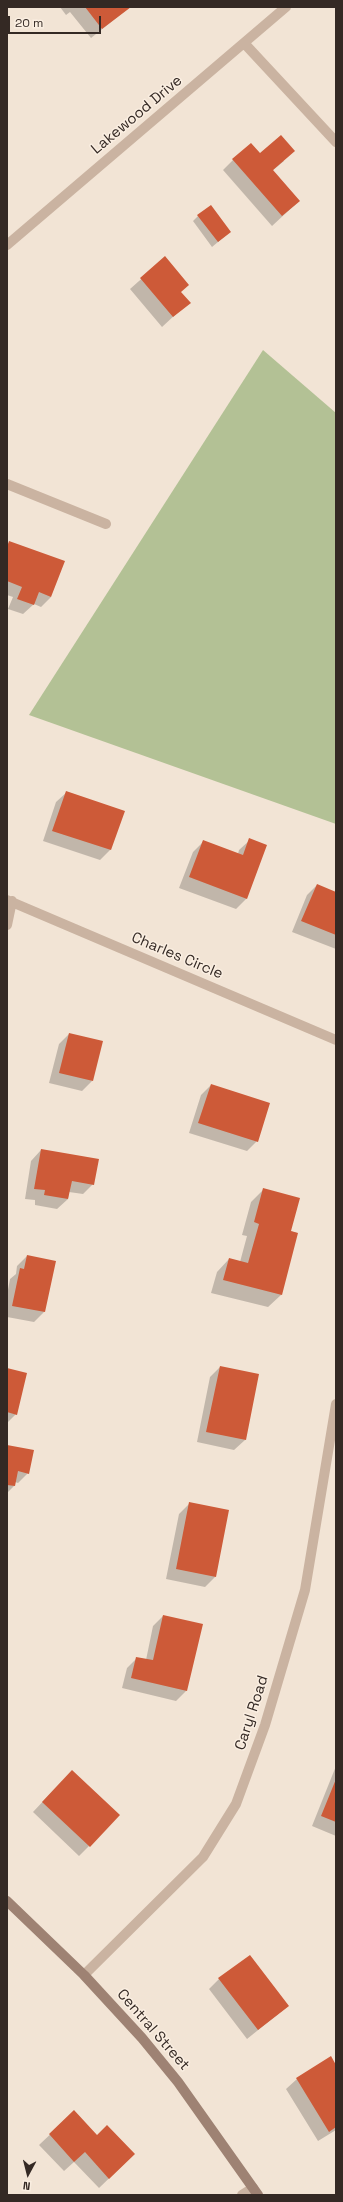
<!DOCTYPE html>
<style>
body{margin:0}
#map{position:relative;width:343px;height:2202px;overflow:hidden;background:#f2e4d5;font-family:"Space Grotesk",sans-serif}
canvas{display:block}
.frame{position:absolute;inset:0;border:8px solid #342924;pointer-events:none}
.north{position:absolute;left:8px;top:2154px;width:40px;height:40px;-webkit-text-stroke:3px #faeee1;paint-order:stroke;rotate:187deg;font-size:11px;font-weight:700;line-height:16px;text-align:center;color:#342924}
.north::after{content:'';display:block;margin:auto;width:14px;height:18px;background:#342924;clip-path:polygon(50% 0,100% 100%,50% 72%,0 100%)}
.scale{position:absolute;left:8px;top:16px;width:93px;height:18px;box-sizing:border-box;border:2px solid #342924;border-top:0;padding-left:5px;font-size:12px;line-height:14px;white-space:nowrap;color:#342924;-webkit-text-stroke:3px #faeee1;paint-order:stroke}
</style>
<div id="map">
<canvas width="343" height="2202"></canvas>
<div class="frame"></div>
<div class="north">N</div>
<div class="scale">20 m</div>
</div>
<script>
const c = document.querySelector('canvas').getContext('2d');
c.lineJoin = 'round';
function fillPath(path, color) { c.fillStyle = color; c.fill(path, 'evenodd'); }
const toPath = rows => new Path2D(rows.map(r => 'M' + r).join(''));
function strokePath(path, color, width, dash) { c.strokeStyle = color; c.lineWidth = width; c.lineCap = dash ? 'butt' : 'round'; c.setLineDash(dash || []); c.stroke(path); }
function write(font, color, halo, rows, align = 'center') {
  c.font = font + ' "Space Grotesk",sans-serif'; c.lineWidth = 3; c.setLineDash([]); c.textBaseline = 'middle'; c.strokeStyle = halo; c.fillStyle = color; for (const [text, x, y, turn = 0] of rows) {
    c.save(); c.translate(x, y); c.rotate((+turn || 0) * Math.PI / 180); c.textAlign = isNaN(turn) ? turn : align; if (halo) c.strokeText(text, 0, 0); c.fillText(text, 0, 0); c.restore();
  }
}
fillPath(toPath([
 [263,350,336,413,336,824,29,715]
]), '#b3c195');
fillPath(toPath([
 [60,7,130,7,91,38,70,12,66,15],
 [260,155,284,161,272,171,299,201,272,226,223,170,233,160],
 [198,216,230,232,212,247,193,221],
 [165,258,180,292,189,302,162,327,130,289],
 [10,542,51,597,41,607,34,604,23,614,8,609,13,597,7,595,7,545],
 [67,792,123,811,110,850,100,860,43,841,56,802],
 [250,840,266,845,246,899,236,909,179,888,193,852,203,842,238,854,239,850],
 [317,885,336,893,336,949,292,932,307,895],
 [69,1034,92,1081,82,1091,49,1083,59,1044],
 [211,1085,257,1141,247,1151,189,1133,201,1095],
 [41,1150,93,1184,83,1194,69,1192,68,1199,57,1209,35,1205,35,1200,25,1199,31,1161],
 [264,1189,290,1231,297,1233,281,1295,268,1307,211,1293,217,1272,229,1259,240,1262,247,1236,242,1235,251,1202],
 [27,1256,54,1262,44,1312,34,1322,7,1317,7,1295,10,1279,16,1274,17,1266],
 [220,1367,245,1440,234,1450,197,1442,210,1377],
 [7,1369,16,1414,7,1423],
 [7,1446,28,1473,18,1483,15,1482,14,1486,7,1493],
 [189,1504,215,1577,205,1587,166,1579,179,1514],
 [163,1616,186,1691,176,1701,122,1688,127,1668,137,1658,146,1660,153,1626],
 [336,1766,336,1836,312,1826],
 [62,1781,89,1846,79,1856,33,1812],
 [219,1979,288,2006,247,2039,209,1989],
 [336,2067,336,2130,318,2141,286,2089,297,2079],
 [74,2112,124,2164,99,2188,74,2162,64,2171,39,2145]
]), '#0003');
fillPath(toPath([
 [85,7,131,7,102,29],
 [281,135,295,151,273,170,300,201,282,216,232,159,251,143,260,153],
 [211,205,231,232,218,242,197,215],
 [165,256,189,285,181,292,191,303,173,317,140,278],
 [9,541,65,561,51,597,39,592,34,605,17,599,22,587,7,581,7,547],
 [66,791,125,811,111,850,52,831],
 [249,838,267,845,247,899,189,877,203,840,243,855],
 [317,884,336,892,336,935,301,921],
 [69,1033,103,1041,93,1081,59,1073],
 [211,1084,270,1103,258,1142,198,1123],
 [41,1149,99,1159,94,1185,72,1181,68,1199,44,1195,45,1190,34,1189],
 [263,1188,300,1198,291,1231,298,1233,282,1295,223,1280,229,1258,248,1263,259,1224,254,1222],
 [27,1255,56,1261,45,1312,12,1306,20,1268,24,1269],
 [220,1366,259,1374,246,1440,206,1432],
 [7,1368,27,1373,17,1415,7,1412],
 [7,1445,34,1450,29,1474,18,1471,15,1486,7,1485],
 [189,1502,229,1510,216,1577,176,1569],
 [163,1615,203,1624,187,1691,131,1678,136,1657,153,1660],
 [72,1770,120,1815,90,1847,42,1802],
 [336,1779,336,1822,321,1816],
 [250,1955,289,2006,258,2030,218,1978],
 [331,2056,336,2065,336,2127,329,2132,296,2078],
 [74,2110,97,2135,107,2125,135,2154,109,2179,85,2152,74,2162,49,2134]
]), '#cd5a38');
strokePath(toPath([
 [244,43,336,142],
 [7,245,286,7],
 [7,484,106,524],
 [7,900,336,1040],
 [7,925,12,901],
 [84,1975,203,1857,236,1804,265,1725,305,1590,336,1404],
 [242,2195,253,2188]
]), '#cab3a1', 10);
strokePath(toPath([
 [7,1901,84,1975,142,2038,178,2082,258,2195]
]), '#9e8273', 10);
write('15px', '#342924', '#faeee1', [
 ["Lakewood Drive",137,115,-40],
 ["Charles Circle",177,956,23],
 ["Caryl Road",252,1713,-72],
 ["Central Street",153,2030,49]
]);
</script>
